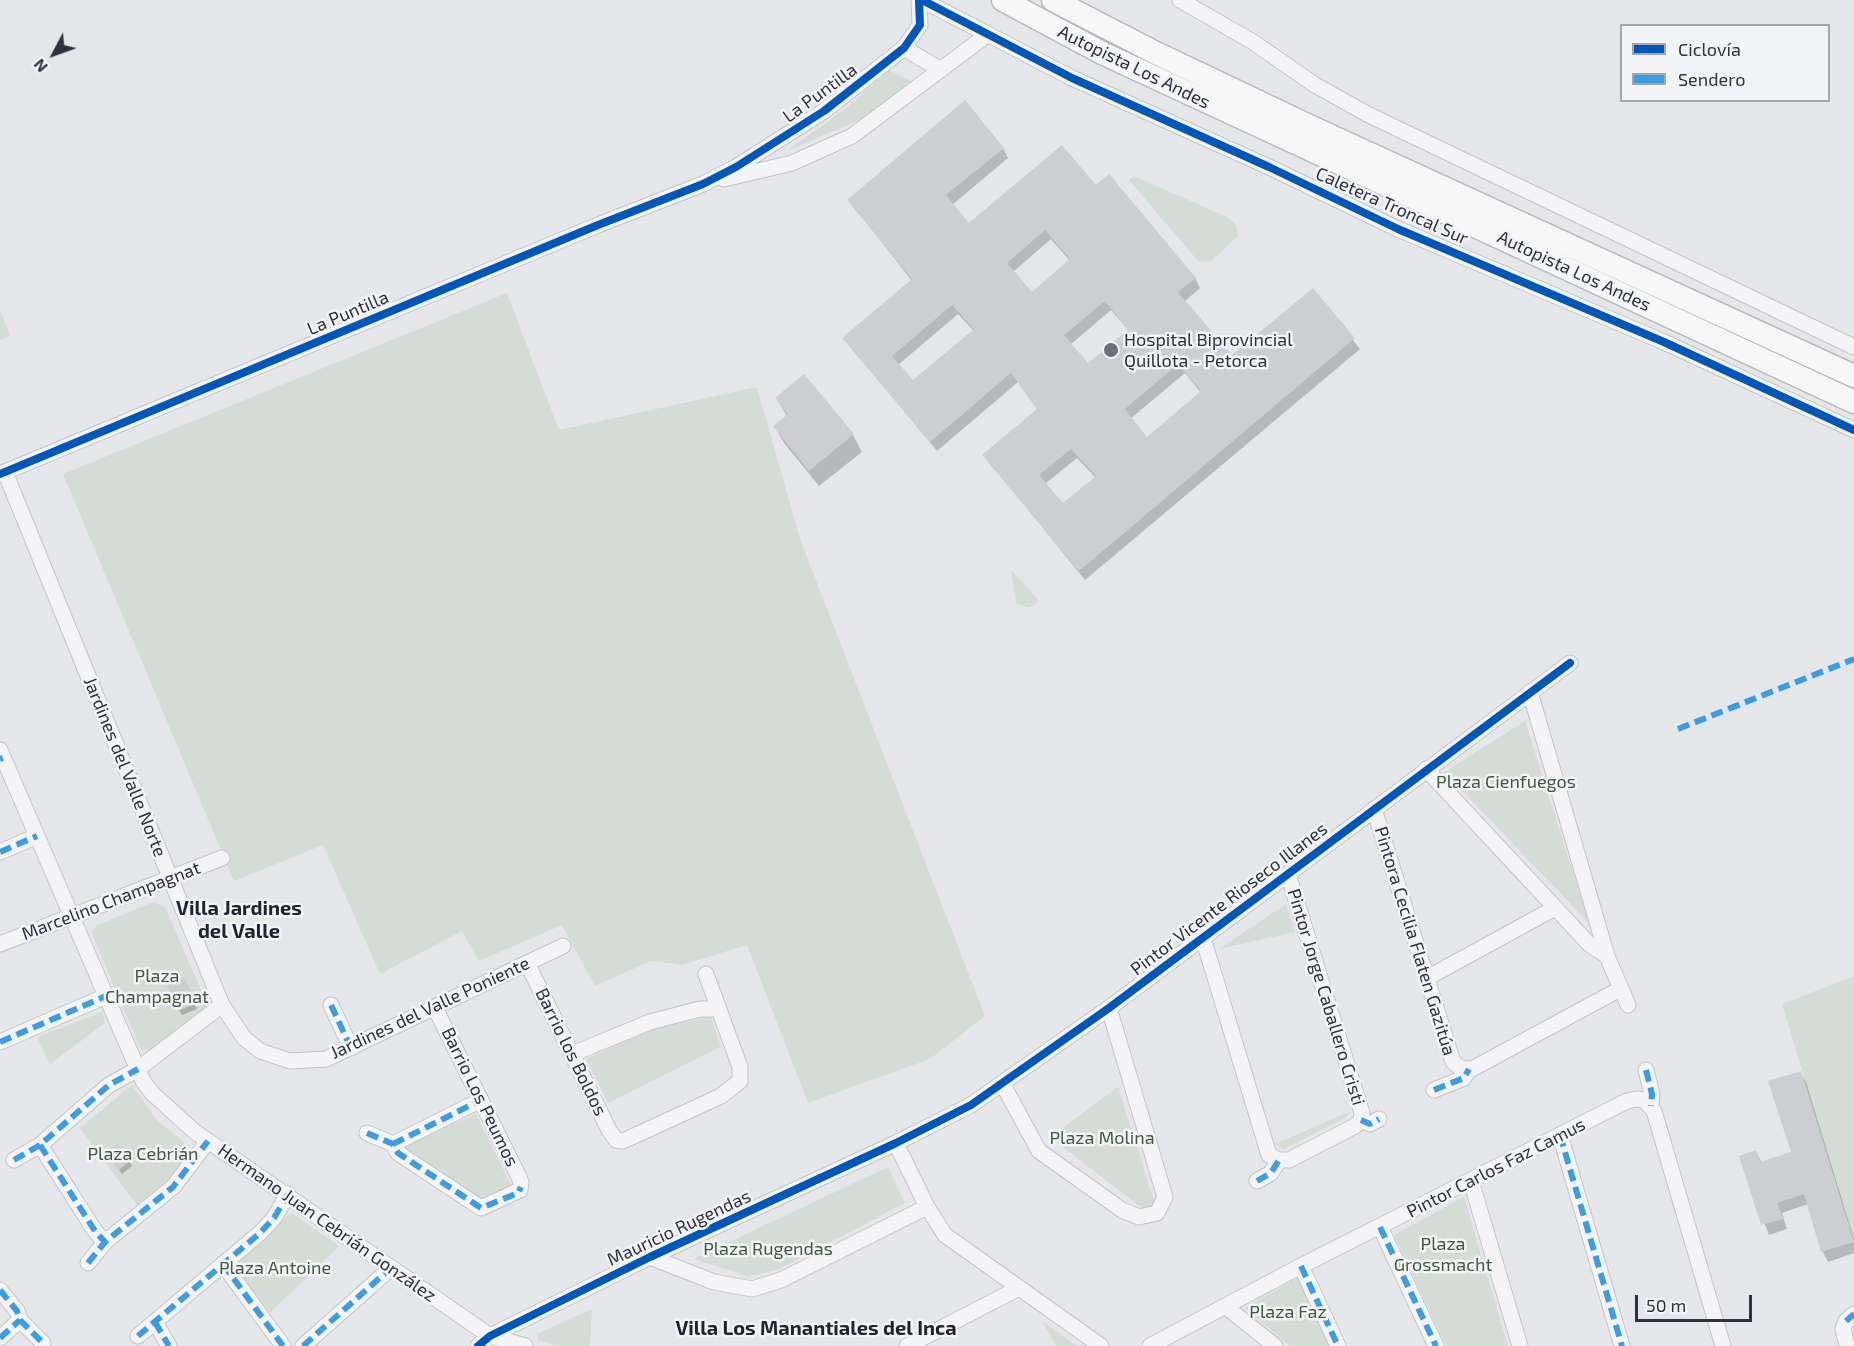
<!DOCTYPE html>
<meta charset="utf-8">
<style>
body{margin:0}
#map{position:relative;width:1854px;height:1346px;overflow:hidden;background:#e5e6e9;font-family:"Exo 2",sans-serif}
canvas{display:block}
.legend{position:absolute;left:1620px;top:24px;width:210px;height:78px;box-sizing:border-box;background:#f3f4f8;border:2px solid #a4a6af;margin:0;padding:8px 10px;list-style:none;font-size:18px;color:#2d3241}
.legend li{display:flex;align-items:center;gap:12px;height:30px}
.legend b{width:30px;border:2px solid #a4a6af}
.north{position:absolute;left:24px;top:24px;width:60px;height:60px;-webkit-text-stroke:4px #f3f4f8;paint-order:stroke;rotate:229deg;font-size:16px;font-weight:700;line-height:24px;text-align:center;color:#2d3241}
.north::after{content:'';display:block;margin:auto;width:21px;height:27px;background:#2d3241;clip-path:polygon(50% 0,100% 100%,50% 72%,0 100%)}
.scale{position:absolute;left:1635px;top:1295px;width:117px;height:27px;box-sizing:border-box;border:3px solid #2d3241;border-top:0;padding-left:8px;font-size:18px;line-height:21px;white-space:nowrap;color:#2d3241;-webkit-text-stroke:4px #f3f4f8;paint-order:stroke}
</style>
<div id="map">
<canvas width="1854" height="1346"></canvas>
<ul class="legend">
<li><b style="height:8px;background:#0057b8"></b>Ciclovía</li>
<li><b style="height:8px;background:#3d9de3"></b>Sendero</li>
</ul>
<div class="north">N</div>
<div class="scale">50 m</div>
</div>
<script>
const c = document.querySelector('canvas').getContext('2d');
c.lineJoin = 'round';
function fillPath(path, color) { c.fillStyle = color; c.fill(path, 'evenodd'); }
const toPath = rows => new Path2D(rows.map(r => 'M' + r).join(''));
function strokePath(path, color, width, dash) { c.strokeStyle = color; c.lineWidth = width; c.lineCap = dash ? 'butt' : 'round'; c.setLineDash(dash || []); c.stroke(path); }
function write(font, color, halo, rows, align = 'center') {
  c.font = font + ' "Exo 2",sans-serif'; c.lineWidth = 5; c.setLineDash([]); c.textBaseline = 'middle'; c.strokeStyle = halo; c.fillStyle = color; for (const [text, x, y, turn = 0] of rows) {
    c.save(); c.translate(x, y); c.rotate((+turn || 0) * Math.PI / 180); c.textAlign = isNaN(turn) ? turn : align; if (halo) c.strokeText(text, 0, 0); c.fillText(text, 0, 0); c.restore();
  }
}
fillPath(toPath([
 [889,70,917,84,871,115,787,151,845,109],
 [1134,176,1229,218,1236,225,1238,236,1211,261,1199,262,1129,180],
 [507,293,559,430,757,387,800,539,985,1016,930,1059,808,1103,747,945,682,965,651,961,595,986,562,925,479,961,462,931,380,974,323,845,234,881,63,474],
 [1,312,10,336,0,340,0,313],
 [1011,570,1038,599,1036,604,1029,608,1016,603],
 [1525,721,1589,923,1444,772],
 [153,902,165,907,204,997,206,1007,153,1049,141,1050,92,934,96,926],
 [1286,904,1295,932,1219,949],
 [1854,976,1854,1243,1782,1004],
 [102,1012,105,1023,50,1064,37,1037],
 [711,1017,721,1047,608,1103,586,1059,650,1029],
 [132,1085,157,1120,193,1150,170,1178,137,1205,80,1128],
 [1118,1087,1155,1204,1143,1209,1050,1137],
 [1351,1111,1345,1118,1284,1149,1275,1144],
 [476,1114,513,1189,482,1204,403,1147],
 [888,1167,905,1203,777,1270,748,1276,693,1259],
 [1464,1197,1508,1346,1446,1346,1394,1235],
 [293,1214,339,1246,270,1313,245,1282,238,1263,242,1255,268,1237,288,1215],
 [1299,1277,1330,1346,1290,1346,1244,1308],
 [592,1309,590,1346,557,1346,538,1340,537,1334],
 [1042,1321,1077,1346,1056,1346]
]), '#d4dcd6');
fillPath(toPath([
 [1003,148,1008,158,952,205,968,225,1096,187,1195,278,1200,288,1184,302,1232,357,1313,290,1360,349,1085,580,984,455,1038,410,1018,382,937,451,844,338,912,281,849,200],
 [1051,239,1070,261,1032,294,1013,272],
 [1111,310,1129,331,1087,365,1070,345],
 [958,314,974,331,913,382,898,365],
 [1185,373,1201,393,1146,439,1130,419],
 [1077,458,1096,478,1063,505,1045,484],
 [804,376,853,435,862,452,819,486,784,443,775,427,787,416,777,399],
 [187,984,197,1009,182,1015,179,1010],
 [1800,1072,1806,1082,1854,1239,1854,1253,1828,1262,1823,1252,1808,1204,1782,1213,1787,1229,1769,1235,1740,1157,1756,1152,1762,1163,1792,1153],
 [110,1158,129,1161,132,1166,122,1174]
]), '#0003');
fillPath(toPath([
 [965,100,1004,148,946,195,969,223,1062,145,1096,185,1109,174,1196,278,1178,292,1232,355,1313,288,1355,338,1079,571,982,455,1037,409,1011,373,930,442,842,338,912,279,847,200],
 [1045,230,1070,259,1032,292,1007,263],
 [1105,301,1128,330,1088,363,1064,335],
 [952,305,974,329,913,380,892,356],
 [1178,364,1201,391,1147,437,1125,409],
 [1071,449,1096,476,1063,503,1039,475],
 [804,374,854,434,809,471,773,426,788,414,775,398],
 [184,978,195,1004,178,1011,167,985],
 [1801,1071,1854,1242,1821,1252,1804,1194,1777,1203,1783,1219,1761,1225,1739,1156,1756,1150,1760,1162,1791,1152,1768,1081],
 [118,1144,130,1161,119,1170,106,1153]
]), '#cdced1');
const minor = toPath([
 [922,0,1072,78,1269,167,1398,229,1664,342,1854,430],
 [1180,0,1253,42,1315,85,1369,115,1854,347],
 [904,48,941,70],
 [724,179,792,163,852,136,987,35],
 [5,472,222,1005,244,1038,260,1051,290,1061,326,1059,563,946],
 [0,474,598,225,703,184,736,167,824,111,904,48,920,25,919,0],
 [1530,692,1607,956,1628,1005],
 [0,750,106,996,143,1081,152,1093,195,1132,490,1336,525,1346],
 [1426,769,1589,944,1607,956],
 [1374,809,1453,1062,1462,1069,1472,1069,1620,989],
 [0,852,37,836],
 [1288,874,1362,1113,1361,1120],
 [1203,938,1269,1155,1279,1160,1289,1160,1355,1126,1361,1120],
 [0,944,222,858],
 [527,963,609,1130,616,1140,623,1141,721,1096,740,1081,740,1067,706,974],
 [1427,978,1555,908],
 [331,1005,351,1048],
 [0,1042,106,996],
 [572,1054,650,1022,700,1009,717,1009],
 [1646,1070,1652,1094,1651,1106],
 [1002,1083,1039,1151,1122,1210,1139,1217,1157,1213,1165,1197,1109,1008],
 [1434,1090,1464,1078,1469,1069],
 [1361,1120,1370,1124,1379,1119],
 [367,1133,393,1144,398,1153,481,1208,520,1190,521,1182,518,1175,435,1008],
 [1560,1135,1622,1346],
 [896,1143,927,1207,945,1235,1101,1346],
 [393,1144,481,1100],
 [40,1145,95,1231,105,1242],
 [14,1160,40,1145,109,1085,138,1069,222,1005],
 [1257,1181,1271,1173,1279,1160],
 [1471,1181,1520,1346],
 [1380,1227,1436,1346],
 [650,1257,714,1282,752,1289,781,1280,927,1207],
 [88,1263,105,1242,173,1187,208,1141],
 [223,1264,283,1346],
 [1301,1266,1338,1346],
 [0,1290,17,1311,20,1320,43,1343],
 [1225,1306,1275,1346],
 [155,1322,169,1346],
 [138,1336,260,1233,274,1218,288,1194],
 [0,1338,20,1320],
 [303,1346,391,1268],
 [478,1346,490,1336,650,1257,896,1143,971,1105,1109,1008,1570,663],
 [907,1346,1019,1288],
 [1150,1346,1301,1266,1627,1101,1637,1099,1644,1100,1654,1111,1723,1346],
 [1847,1346,1843,1329,1846,1321,1854,1314]
]);
const highway = toPath([
 [1003,0,1102,53,1854,402],
 [1053,0,1156,53,1307,125,1854,376]
]);
strokePath(minor, '#c3c4c7', 17);
strokePath(highway, '#b7b9bd', 25);
strokePath(minor, '#f4f4f6', 15);
strokePath(highway, '#f7f7f8', 22);
strokePath(toPath([
 [1678,729,1854,659],
 [0,759,3,758],
 [0,852,37,836],
 [331,1005,351,1048],
 [0,1042,106,996],
 [1646,1070,1652,1094,1651,1106],
 [1434,1090,1464,1078,1469,1069],
 [1361,1120,1370,1124,1379,1119],
 [367,1133,393,1144,398,1153,481,1208,518,1193,521,1187],
 [1560,1135,1622,1346],
 [393,1144,481,1100],
 [40,1145,95,1231,105,1242],
 [14,1160,40,1145,109,1085,138,1069],
 [1257,1181,1271,1173,1279,1160],
 [1380,1227,1436,1346],
 [88,1263,105,1242,173,1187,208,1141],
 [223,1264,283,1346],
 [1301,1266,1338,1346],
 [0,1290,17,1311,20,1320,43,1343],
 [1846,1321,1854,1314],
 [155,1322,169,1346],
 [138,1336,260,1233,274,1218,288,1194],
 [0,1338,20,1320],
 [303,1346,391,1268]
]), '#3d9de3', 6, [12, 6]);
strokePath(toPath([
 [922,0,1072,78,1269,167,1398,229,1664,342,1854,430],
 [0,474,598,225,703,184,736,167,824,111,904,48,920,25,919,0],
 [478,1346,490,1336,650,1257,896,1143,971,1105,1109,1008,1570,663]
]), '#0057b8', 8);
for (const [x, y, r, color] of [
 [1111,350,8,"#6d717c"]
]) { const dot = new Path2D(); dot.arc(x, y, r, 0, 2 * Math.PI); c.fillStyle = color; c.fill(dot); strokePath(dot, '#f3f4f8', 2); }
write('18px', '#2d3241', '#f3f4f8', [
 ["Autopista Los Andes",1134,67,26],
 ["La Puntilla",820,93,-36],
 ["Caletera Troncal Sur",1392,206,24],
 ["Autopista Los Andes",1574,271,25],
 ["La Puntilla",348,313,-23],
 ["Jardines del Valle Norte",125,767,68],
 ["Pintor Vicente Rioseco Illanes",1229,899,-37],
 ["Marcelino Champagnat",111,901,-21],
 ["Pintora Cecilia Flaten Gazitúa",1415,941,73],
 ["Pintor Jorge Caballero Cristi",1326,997,73],
 ["Jardines del Valle Poniente",430,1008,-25],
 ["Barrio los Boldos",571,1052,64],
 ["Barrio Los Peumos",480,1097,64],
 ["Pintor Carlos Faz Camus",1496,1168,-27],
 ["Hermano Juan Cebrián González",327,1223,35],
 ["Mauricio Rugendas",679,1228,-25]
]);
write('18px', '#2d3241', '#f3f4f8', [
 ["Hospital Biprovincial",1124,340],
 ["Quillota - Petorca",1124,361]
], 'left');
write('18px', '#3e5b3c', '#f3f4f8', [
 ["Plaza Cienfuegos",1506,782],
 ["Plaza",157,976],
 ["Champagnat",157,997],
 ["Plaza Molina",1102,1138],
 ["Plaza Cebrián",143,1154],
 ["Plaza",1443,1244],
 ["Grossmacht",1443,1265],
 ["Plaza Rugendas",768,1249],
 ["Plaza Antoine",275,1268],
 ["Plaza Faz",1288,1312]
]);
write('bold 20px', '#1f2332', '#f3f4f8', [
 ["Villa Jardines",239,908],
 ["del Valle",239,931],
 ["Villa Los Manantiales del Inca",816,1328]
]);
</script>
